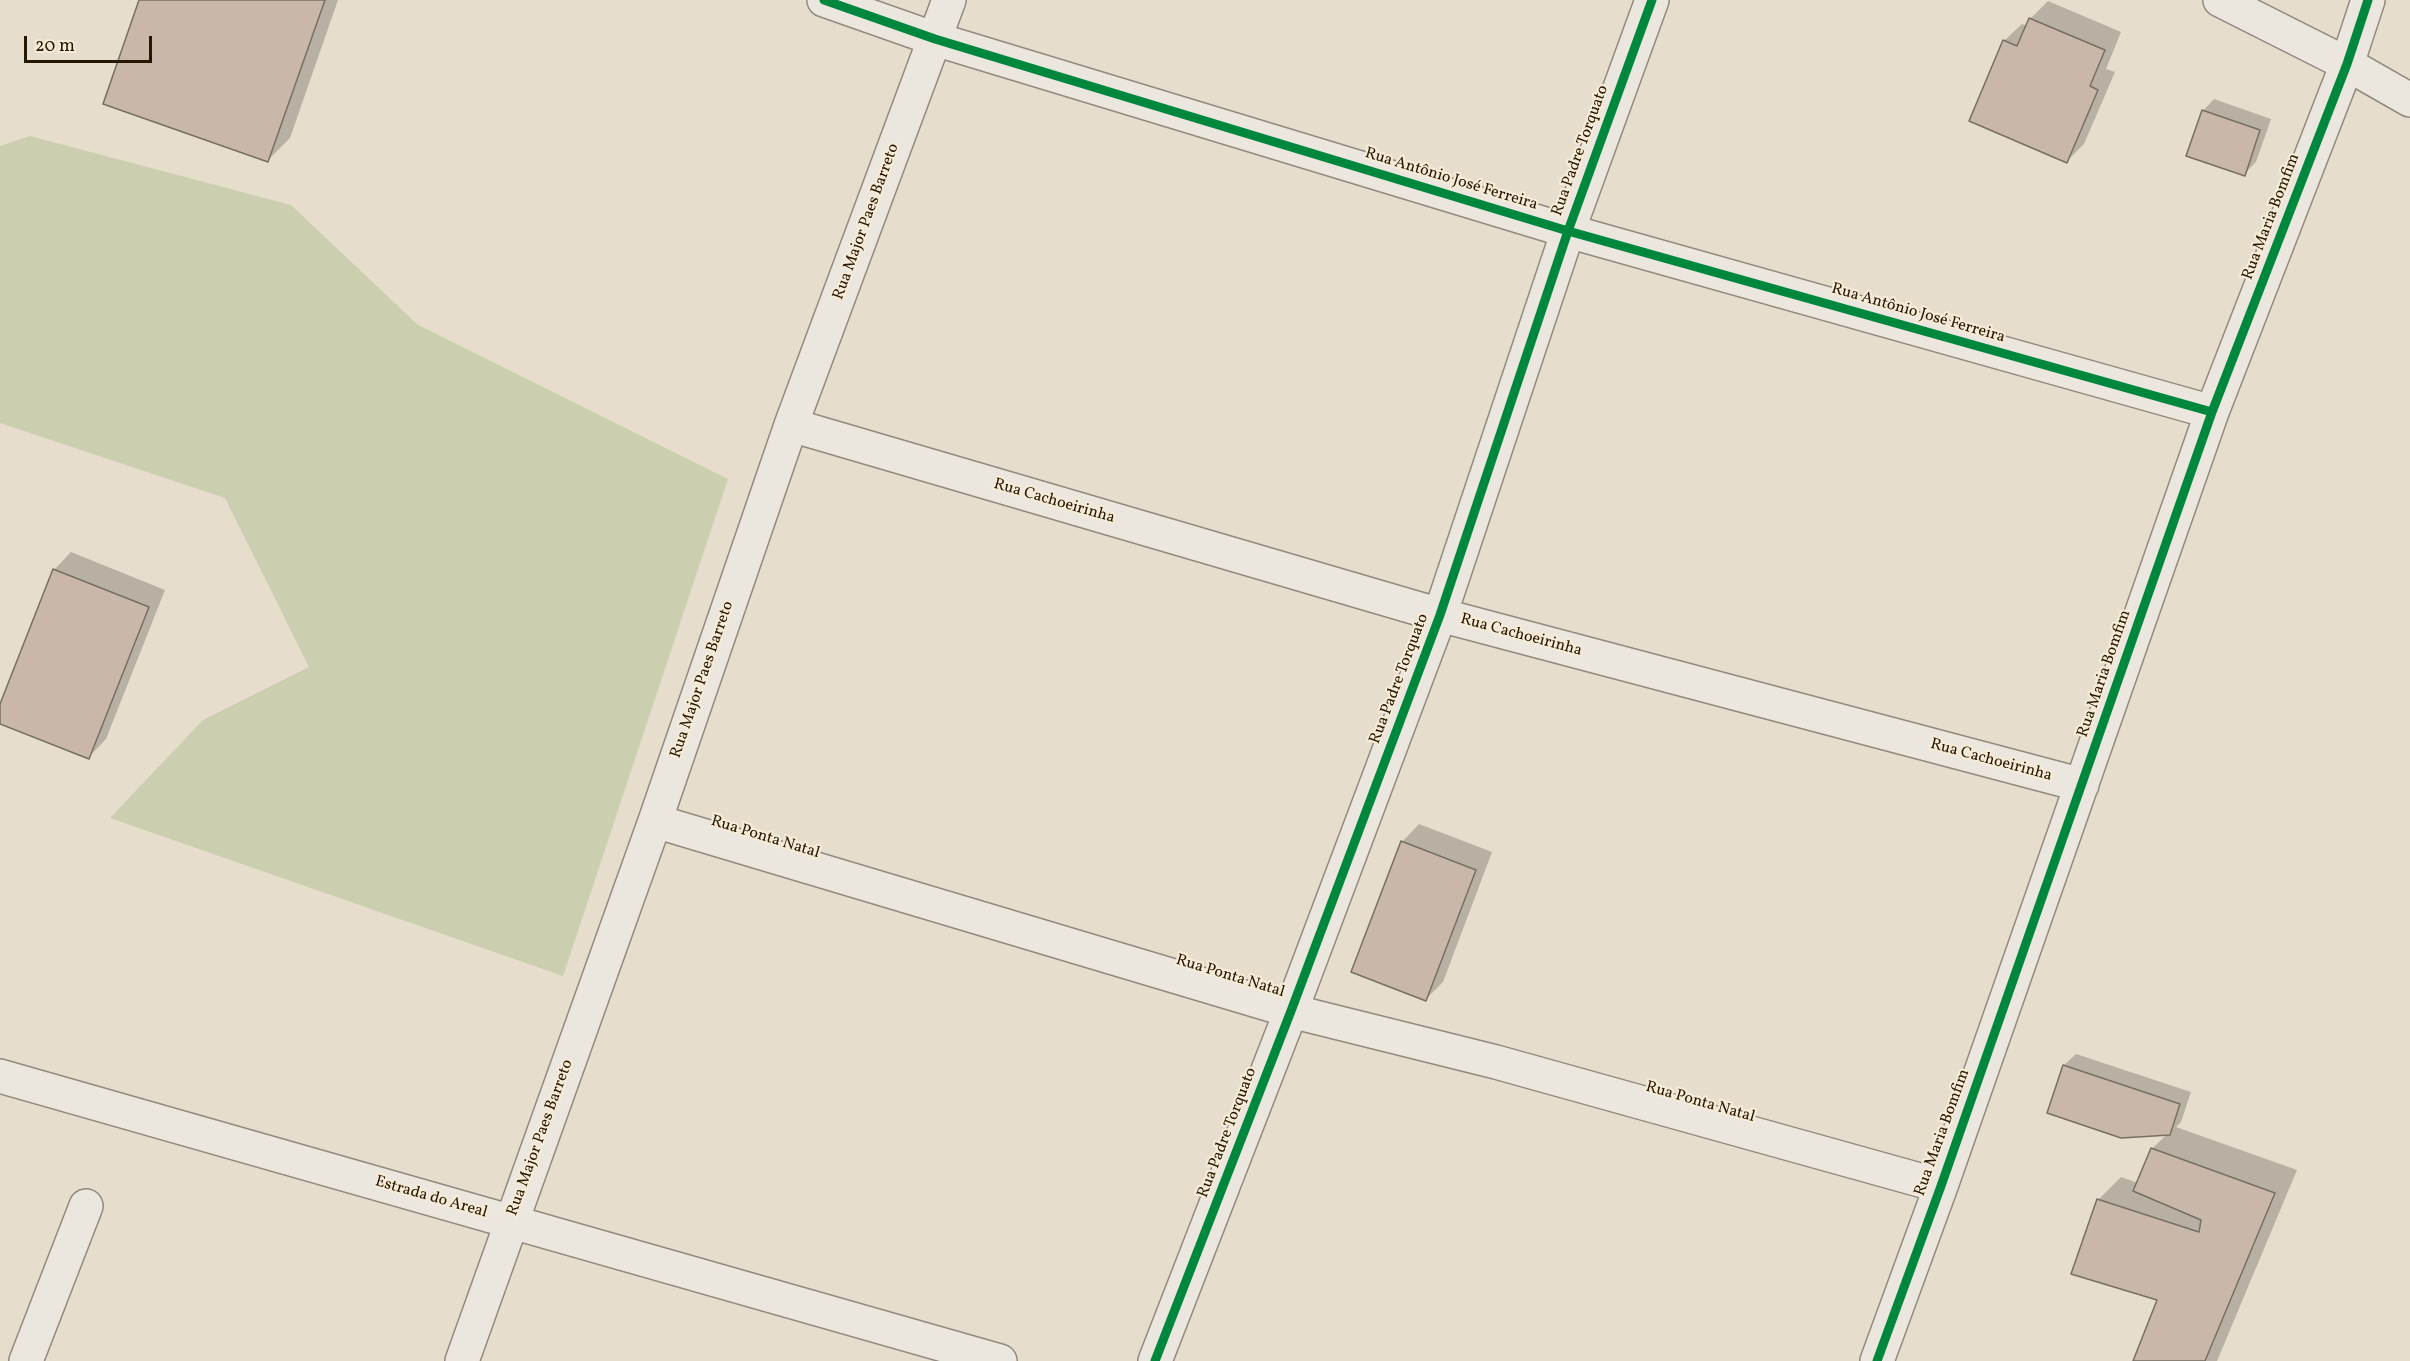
<!DOCTYPE html>
<meta charset="utf-8">
<style>
body{margin:0}
#map{position:relative;width:2410px;height:1361px;overflow:hidden;background:#e6ddcc;font-family:Vollkorn,serif}
canvas{display:block}
.scale{position:absolute;left:24px;top:36px;width:128px;height:27px;box-sizing:border-box;border:3px solid #271701;border-top:0;padding-left:8px;font-size:18px;line-height:21px;white-space:nowrap;color:#271701;-webkit-text-stroke:4px #f6ebd7;paint-order:stroke}
</style>
<div id="map">
<canvas width="2410" height="1361"></canvas>
<div class="scale">20 m</div>
</div>
<script>
const c = document.querySelector('canvas').getContext('2d');
c.lineJoin = 'round';
function fillPath(path, color) { c.fillStyle = color; c.fill(path, 'evenodd'); }
const toPath = rows => new Path2D(rows.map(r => 'M' + r).join(''));
function strokePath(path, color, width, dash) { c.strokeStyle = color; c.lineWidth = width; c.lineCap = dash ? 'butt' : 'round'; c.setLineDash(dash || []); c.stroke(path); }
function write(font, color, halo, rows, align = 'center') {
  c.font = font + ' Vollkorn,serif'; c.lineWidth = 4.5; c.setLineDash([]); c.textBaseline = 'middle'; c.strokeStyle = halo; c.fillStyle = color; for (const [text, x, y, turn = 0] of rows) {
    c.save(); c.translate(x, y); c.rotate((+turn || 0) * Math.PI / 180); c.textAlign = isNaN(turn) ? turn : align; if (halo) c.strokeText(text, 0, 0); c.fillText(text, 0, 0); c.restore();
  }
}
fillPath(toPath([
 [30,136,291,205,418,325,728,479,563,976,110,818,203,720,309,667,225,498,0,423,0,146]
]), '#cbcfaf');
fillPath(toPath([
 [141,0,338,0,290,138,268,160],
 [2048,1,2121,32,2106,69,2115,72,2084,144,2067,161,2004,41,2022,24,2027,26,2030,19],
 [2214,99,2271,119,2256,162,2244,174,2203,111],
 [71,552,165,590,106,739,89,757,0,722,0,708,54,570],
 [1419,824,1492,852,1443,982,1426,999,1402,842],
 [2076,1054,2191,1092,2181,1122,2176,1127,2297,1170,2217,1361,2135,1361,2159,1299,2098,1200,2121,1177,2138,1183,2152,1149,2167,1134,2049,1112,2064,1065]
]), '#0003');
const building = toPath([
 [139,0,325,0,268,162,103,104,139,0],
 [2029,18,2105,50,2090,86,2098,90,2067,163,1969,121,2003,40,2017,46,2029,18],
 [2202,110,2260,130,2245,176,2186,156,2202,110],
 [53,569,149,607,89,759,0,724,0,704,53,569],
 [1401,841,1476,870,1426,1001,1351,972,1401,841],
 [2063,1065,2180,1104,2170,1135,2121,1138,2047,1113,2063,1065],
 [2151,1148,2275,1193,2205,1361,2133,1361,2157,1300,2071,1274,2097,1199,2199,1232,2201,1220,2133,1191,2151,1148]
]);
fillPath(building, '#c9b8aa');
strokePath(building, '#766f63', 1.5);
const minor = toPath([
 [824,0,935,39,1568,231,2212,412],
 [2220,0,2347,64,2410,100],
 [791,425,1440,615,2082,785],
 [655,821,1291,1011,1496,1062,1941,1186],
 [0,1076,1000,1361],
 [26,1361,86,1206],
 [462,1361,655,821,791,425,949,0],
 [1155,1361,1291,1011,1440,615,1568,231,1652,0],
 [1877,1361,1941,1186,2212,412,2347,64,2368,0]
]);
strokePath(minor, '#928a7e', 36);
strokePath(minor, '#ebe6de', 33);
strokePath(toPath([
 [824,0,935,39,1568,231,2212,412],
 [1155,1361,1291,1011,1440,615,1568,231,1652,0],
 [1877,1361,1941,1186,2212,412,2347,64,2368,0]
]), '#00873e', 9);
write('16px', '#271701', '#f6ebd7', [
 ["Rua Padre Torquato",1581,151,-70],
 ["Rua Antônio José Ferreira",1451,180,17],
 ["Rua Maria Bomfim",2272,217,-69],
 ["Rua Major Paes Barreto",867,222,-70],
 ["Rua Antônio José Ferreira",1918,314,16],
 ["Rua Cachoeirinha",1054,502,16],
 ["Rua Cachoeirinha",1521,636,15],
 ["Rua Maria Bomfim",2105,674,-71],
 ["Rua Padre Torquato",1400,679,-69],
 ["Rua Major Paes Barreto",703,680,-71],
 ["Rua Cachoeirinha",1991,761,15],
 ["Rua Ponta Natal",765,838,17],
 ["Rua Ponta Natal",1230,977,17],
 ["Rua Ponta Natal",1700,1103,16],
 ["Rua Padre Torquato",1228,1133,-69],
 ["Rua Maria Bomfim",1943,1133,-70],
 ["Rua Major Paes Barreto",541,1138,-70],
 ["Estrada do Areal",431,1198,16]
]);
</script>
